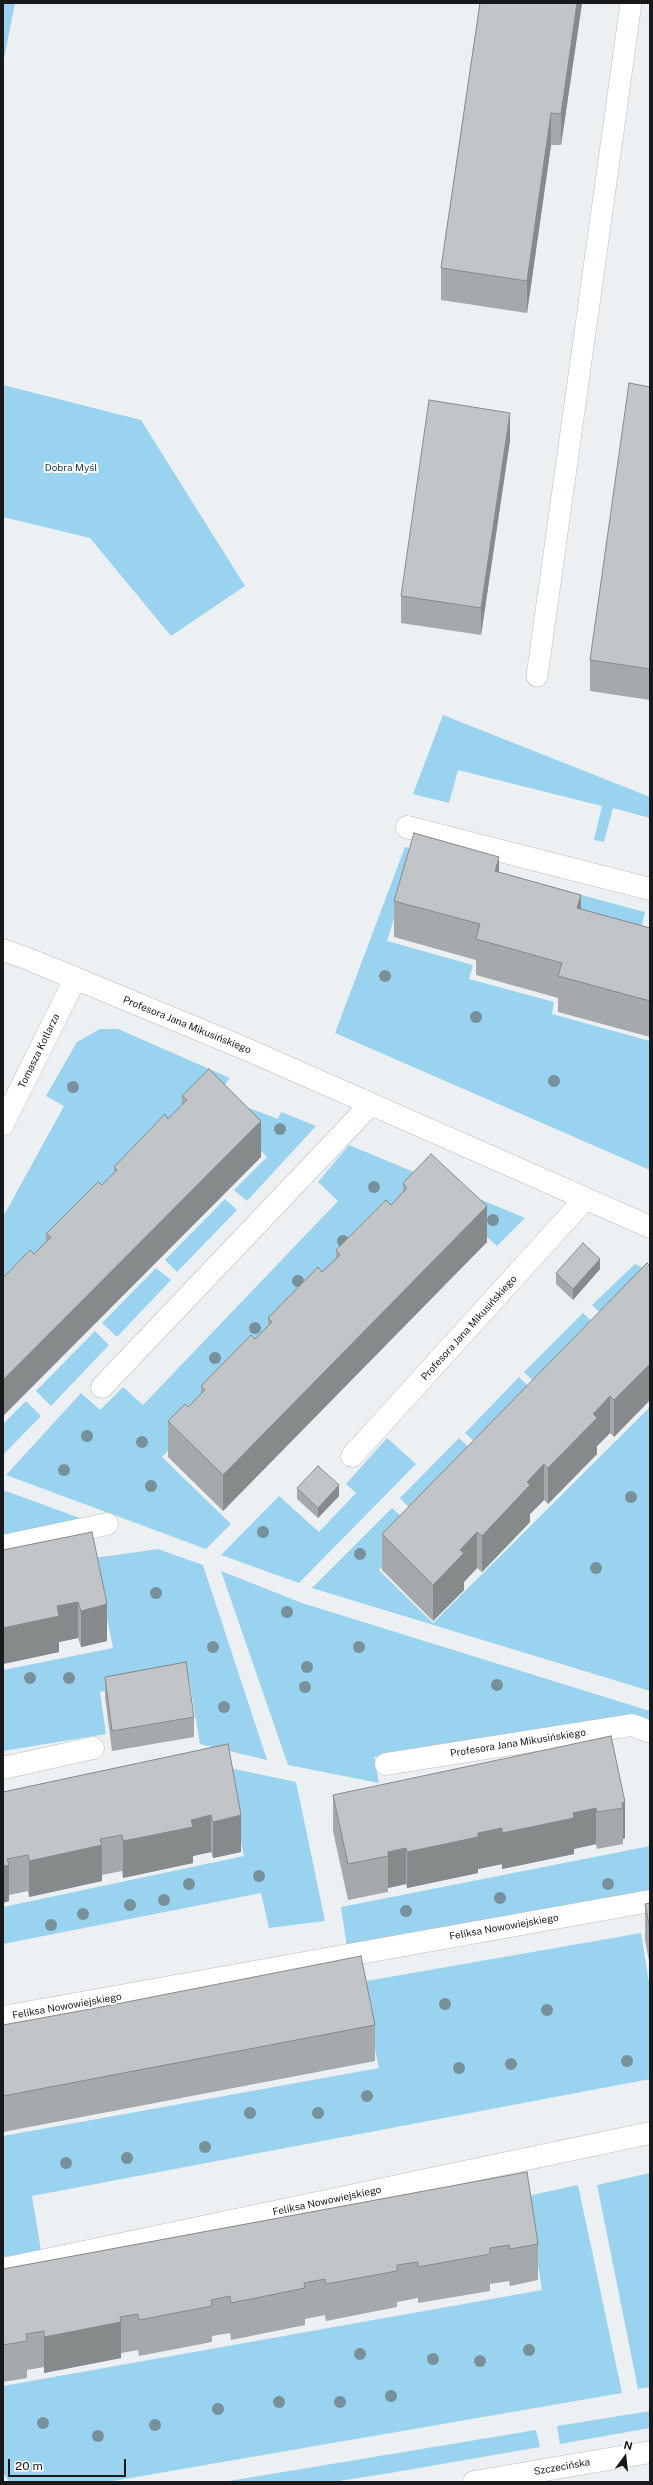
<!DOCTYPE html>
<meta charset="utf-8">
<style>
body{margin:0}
#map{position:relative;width:653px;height:2485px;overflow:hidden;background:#ecf0f2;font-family:"Public Sans",sans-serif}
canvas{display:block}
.frame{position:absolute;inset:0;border:4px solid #18191a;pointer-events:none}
.north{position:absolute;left:605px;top:2437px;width:40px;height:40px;-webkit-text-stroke:3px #fff;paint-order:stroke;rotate:15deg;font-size:11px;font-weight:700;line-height:16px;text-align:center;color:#18191a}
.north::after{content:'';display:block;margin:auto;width:14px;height:18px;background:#18191a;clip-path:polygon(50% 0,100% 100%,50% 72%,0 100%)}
.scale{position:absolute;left:8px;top:2459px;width:118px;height:18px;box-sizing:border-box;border:2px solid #18191a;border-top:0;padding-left:5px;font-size:12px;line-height:14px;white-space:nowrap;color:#18191a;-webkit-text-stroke:3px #fff;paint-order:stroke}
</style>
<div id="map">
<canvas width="653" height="2485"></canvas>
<div class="frame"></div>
<div class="north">N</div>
<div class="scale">20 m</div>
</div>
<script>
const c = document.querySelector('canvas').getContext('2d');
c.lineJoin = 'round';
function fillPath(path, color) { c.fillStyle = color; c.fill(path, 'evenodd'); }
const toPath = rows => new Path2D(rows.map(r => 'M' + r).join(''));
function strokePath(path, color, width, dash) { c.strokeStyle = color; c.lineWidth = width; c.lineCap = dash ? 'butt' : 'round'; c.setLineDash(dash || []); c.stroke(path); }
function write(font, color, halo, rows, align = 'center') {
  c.font = font + ' "Public Sans",sans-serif'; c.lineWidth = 4; c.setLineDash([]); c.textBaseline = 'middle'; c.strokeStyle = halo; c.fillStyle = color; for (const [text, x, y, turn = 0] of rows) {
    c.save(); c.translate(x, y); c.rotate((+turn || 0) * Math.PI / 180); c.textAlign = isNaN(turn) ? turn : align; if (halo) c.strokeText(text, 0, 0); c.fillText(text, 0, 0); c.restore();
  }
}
fillPath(toPath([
 [3,3,15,3,3,64],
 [3,385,141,420,245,586,171,636,90,538,3,517],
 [443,715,650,797,650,818,613,808,604,842,594,840,602,806,458,770,449,803,413,794],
 [405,847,463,862,411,864,387,941,473,965,469,979,554,1002,552,1014,650,1041,650,1170,335,1033],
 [551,887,645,912,634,956,544,916],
 [100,1029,118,1029,230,1078,209,1105,3,1317,3,1217,64,1106,46,1096,77,1042],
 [223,1098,278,1119,281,1112,316,1126,247,1201,234,1190,267,1157,212,1103],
 [349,1145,525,1218,497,1246,430,1185,162,1457,231,1524,206,1549,6,1475,81,1393,100,1410,123,1387,143,1405,338,1201,318,1182],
 [225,1199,237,1210,177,1272,165,1260],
 [635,1264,650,1271,613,1325,592,1305],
 [156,1268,171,1280,117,1337,102,1323],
 [583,1313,606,1334,548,1395,524,1372],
 [95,1331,109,1345,51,1406,36,1391],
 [519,1377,541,1399,489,1455,465,1433],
 [26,1401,41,1416,3,1455,3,1424],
 [650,1407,650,1691,312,1588,392,1508,417,1531,379,1570,433,1623],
 [387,1438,416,1464,299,1583,221,1555,279,1496,319,1532,356,1493,346,1484],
 [459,1438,483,1461,423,1522,400,1498],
 [3,1490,88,1521,3,1539],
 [158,1549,203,1565,267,1760,200,1744,189,1678,100,1692,106,1734,3,1751,3,1670,113,1648,95,1558],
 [221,1571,302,1603,650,1711,650,1724,633,1718,374,1757,379,1783,288,1765],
 [225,1767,296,1782,325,1921,269,1928,261,1893,3,1944,3,1907,244,1856],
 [650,1846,650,1895,347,1948,341,1907],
 [641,1933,650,1989,650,2079,32,2196,41,2251,3,2257,3,2136,379,2068,361,1982],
 [650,2173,650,2387,638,2389,597,2185],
 [578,2185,622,2393,107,2482,9,2482,3,2472,3,2386,542,2290,527,2196],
 [650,2411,650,2428,560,2444,557,2426],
 [536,2430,540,2447,390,2473,332,2482,223,2482]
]), '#99d3ef');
const lane = toPath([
 [537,676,631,3]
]);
const street = toPath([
 [407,827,650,889],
 [3,950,31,960,246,1049,650,1227],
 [3,1124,75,979],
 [102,1387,371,1104],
 [352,1456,585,1199],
 [3,1546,107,1524],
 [386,1764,632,1725,650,1732],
 [3,1768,93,1748],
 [3,2017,650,1901],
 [3,2269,650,2133],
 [474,2482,650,2452]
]);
strokePath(lane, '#b9bcbe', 22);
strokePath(street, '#b9bcbe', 23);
strokePath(lane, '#fff', 21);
strokePath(street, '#fff', 22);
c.fillStyle = '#78909a';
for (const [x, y] of [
 [385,976],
 [476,1017],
 [554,1081],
 [73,1087],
 [280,1129],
 [374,1187],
 [493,1220],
 [343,1241],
 [298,1281],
 [255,1328],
 [215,1358],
 [87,1436],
 [142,1442],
 [64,1470],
 [151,1486],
 [631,1497],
 [263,1532],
 [360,1554],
 [596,1568],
 [156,1593],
 [287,1612],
 [213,1647],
 [359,1647],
 [307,1667],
 [30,1678],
 [69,1678],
 [497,1685],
 [305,1687],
 [224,1707],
 [259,1876],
 [189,1884],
 [608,1884],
 [500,1898],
 [164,1900],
 [130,1905],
 [406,1911],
 [83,1914],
 [51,1925],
 [445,2004],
 [547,2010],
 [627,2061],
 [511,2064],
 [459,2068],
 [367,2096],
 [250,2113],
 [318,2113],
 [205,2147],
 [127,2158],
 [66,2163],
 [529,2350],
 [360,2354],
 [433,2359],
 [480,2361],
 [391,2396],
 [279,2402],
 [340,2402],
 [218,2409],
 [43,2423],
 [155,2425],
 [98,2436]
]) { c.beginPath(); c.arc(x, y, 6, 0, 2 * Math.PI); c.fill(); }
fillPath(toPath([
 [480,3,582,3,561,145,551,145,527,313,441,300,441,268],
 [650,387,650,700,590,691,590,660],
 [510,440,481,635,401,623,401,596],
 [499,872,581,909,650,928,650,1037,558,1012,558,998,476,975,476,960,394,937,394,901],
 [209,1069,261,1157,3,1416,3,1278,34,1254,46,1241,46,1234,102,1185,114,1174,114,1167,168,1119,182,1105,182,1096],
 [403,1183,487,1242,223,1511,168,1457,168,1421,188,1407,201,1394,201,1386,255,1339,268,1325,268,1318,322,1272,336,1258,336,1250,391,1205,403,1192],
 [650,1266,650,1400,614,1437,610,1433,597,1446,597,1454,548,1504,544,1500,530,1514,530,1522,482,1572,477,1568,464,1582,464,1590,433,1621,382,1570,382,1534],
 [600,1269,573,1300,556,1284,556,1273],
 [297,1488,339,1496,318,1518,297,1499],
 [92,1532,107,1641,81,1647,78,1638,59,1642,59,1652,3,1664,3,1550],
 [105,1677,194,1717,194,1737,112,1751,105,1697],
 [228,1744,241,1852,213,1858,211,1852,193,1856,193,1863,123,1878,122,1871,102,1875,102,1881,29,1897,28,1891,9,1895,9,1901,3,1903,3,1792],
 [333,1795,625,1802,625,1838,623,1839,623,1844,597,1849,596,1844,574,1849,574,1854,502,1869,502,1864,478,1869,478,1873,407,1888,406,1884,388,1888,388,1892,348,1900,333,1831],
 [650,1903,650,1966,645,1940,645,1904],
 [3,2025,375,2025,375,2061,3,2132],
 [527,2172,538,2244,538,2280,510,2286,509,2281,490,2284,490,2291,418,2303,418,2298,397,2302,397,2307,326,2321,325,2315,305,2319,305,2325,231,2340,230,2333,212,2336,212,2342,139,2356,138,2350,121,2353,121,2358,44,2373,44,2367,27,2370,27,2378,3,2382,3,2269]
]), '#a6a9ab');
fillPath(toPath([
 [577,3,582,3,561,145,561,114],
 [551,113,551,145,527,313,527,281],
 [510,413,510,440,481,635,481,608],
 [499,857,499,894,495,871],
 [581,895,581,931,577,908],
 [261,1121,261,1157,3,1416,3,1380],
 [487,1206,487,1242,223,1511,223,1475],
 [600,1259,600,1269,573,1300,573,1289],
 [650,1364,650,1400,614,1437,614,1400],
 [610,1396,610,1433,597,1446,597,1454,548,1504,548,1468,593,1414],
 [544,1464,544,1500,530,1514,530,1522,482,1572,482,1536,527,1482],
 [339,1485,339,1496,318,1518,318,1508],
 [477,1532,477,1568,464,1582,464,1590,433,1621,433,1585,460,1550],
 [78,1602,78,1638,59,1642,59,1652,3,1664,3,1628,57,1606],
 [107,1604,107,1641,81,1647,81,1611],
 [625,1802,625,1838,623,1839,623,1808,622,1803],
 [596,1808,596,1844,574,1849,574,1854,502,1869,502,1833,573,1813],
 [211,1815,211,1852,193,1856,193,1863,123,1878,123,1841,191,1820],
 [241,1815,241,1852,213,1858,213,1822],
 [502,1828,502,1864,478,1869,478,1873,407,1888,407,1852,478,1833],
 [102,1845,102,1881,29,1897,29,1861],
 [406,1848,406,1884,388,1888,388,1852],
 [9,1865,9,1901,3,1903,3,1866],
 [121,2322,121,2358,44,2373,44,2337]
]), '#878a8b');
const building = toPath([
 [480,3,577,3,561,114,551,113,527,281,441,268,480,3],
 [629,383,650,387,650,669,590,660,629,383],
 [429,400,510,413,481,608,401,596,429,400],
 [414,833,499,857,495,871,581,895,577,908,650,928,650,1001,558,976,562,963,476,939,480,924,394,901,414,833],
 [209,1069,261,1121,3,1380,3,1278,30,1250,34,1254,51,1237,46,1234,98,1182,102,1185,117,1170,114,1167,165,1114,168,1119,187,1100,182,1096,209,1069],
 [431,1154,487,1206,223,1475,168,1421,185,1404,188,1407,205,1390,201,1386,251,1335,255,1339,272,1322,268,1318,318,1267,322,1272,340,1255,336,1250,386,1200,391,1205,407,1188,403,1183,431,1154],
 [583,1243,600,1259,573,1289,556,1273,583,1243],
 [647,1263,650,1266,650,1364,614,1400,610,1396,593,1414,597,1418,548,1468,544,1464,527,1482,530,1485,482,1536,477,1532,460,1550,464,1553,433,1585,382,1534,647,1263],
 [318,1466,339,1485,318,1508,297,1488,318,1466],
 [92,1532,107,1604,81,1611,78,1602,57,1606,59,1616,3,1628,3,1550,92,1532],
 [186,1662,194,1717,112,1731,105,1677,186,1662],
 [611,1736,625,1802,622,1803,623,1808,597,1812,596,1808,573,1813,574,1818,502,1833,502,1828,478,1833,478,1837,407,1852,406,1848,388,1852,388,1856,348,1864,333,1795,611,1736],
 [228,1744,241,1815,213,1822,211,1815,191,1820,193,1827,123,1841,122,1835,100,1839,102,1845,29,1861,28,1855,7,1859,9,1865,3,1866,3,1792,228,1744],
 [650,1903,650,1930,645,1904,650,1903],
 [361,1956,375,2025,3,2096,3,2025,96,2008,361,1956],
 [527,2172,538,2244,510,2249,509,2245,490,2248,490,2254,418,2267,418,2262,397,2265,397,2271,326,2284,325,2279,304,2283,305,2288,231,2303,230,2296,211,2300,212,2306,139,2320,138,2314,120,2317,121,2322,44,2337,44,2331,26,2334,27,2341,3,2345,3,2269,527,2172]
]);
fillPath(building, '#c1c5c7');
strokePath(building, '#878a8b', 1);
write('10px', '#1a4152', '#fff', [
 ["Dobra Myśl",71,468]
]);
write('10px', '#18191a', '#fff', [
 ["Profesora Jana Mikusińskiego",187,1025,22],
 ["Tomasza Kotlarza",39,1051,-64],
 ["Profesora Jana Mikusińskiego",469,1328,-48],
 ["Profesora Jana Mikusińskiego",518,1743,-9],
 ["Feliksa Nowowiejskiego",504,1927,-10],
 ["Feliksa Nowowiejskiego",67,2006,-10],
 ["Feliksa Nowowiejskiego",327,2201,-12],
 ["Szczecińska",562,2467,-10]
]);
</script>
